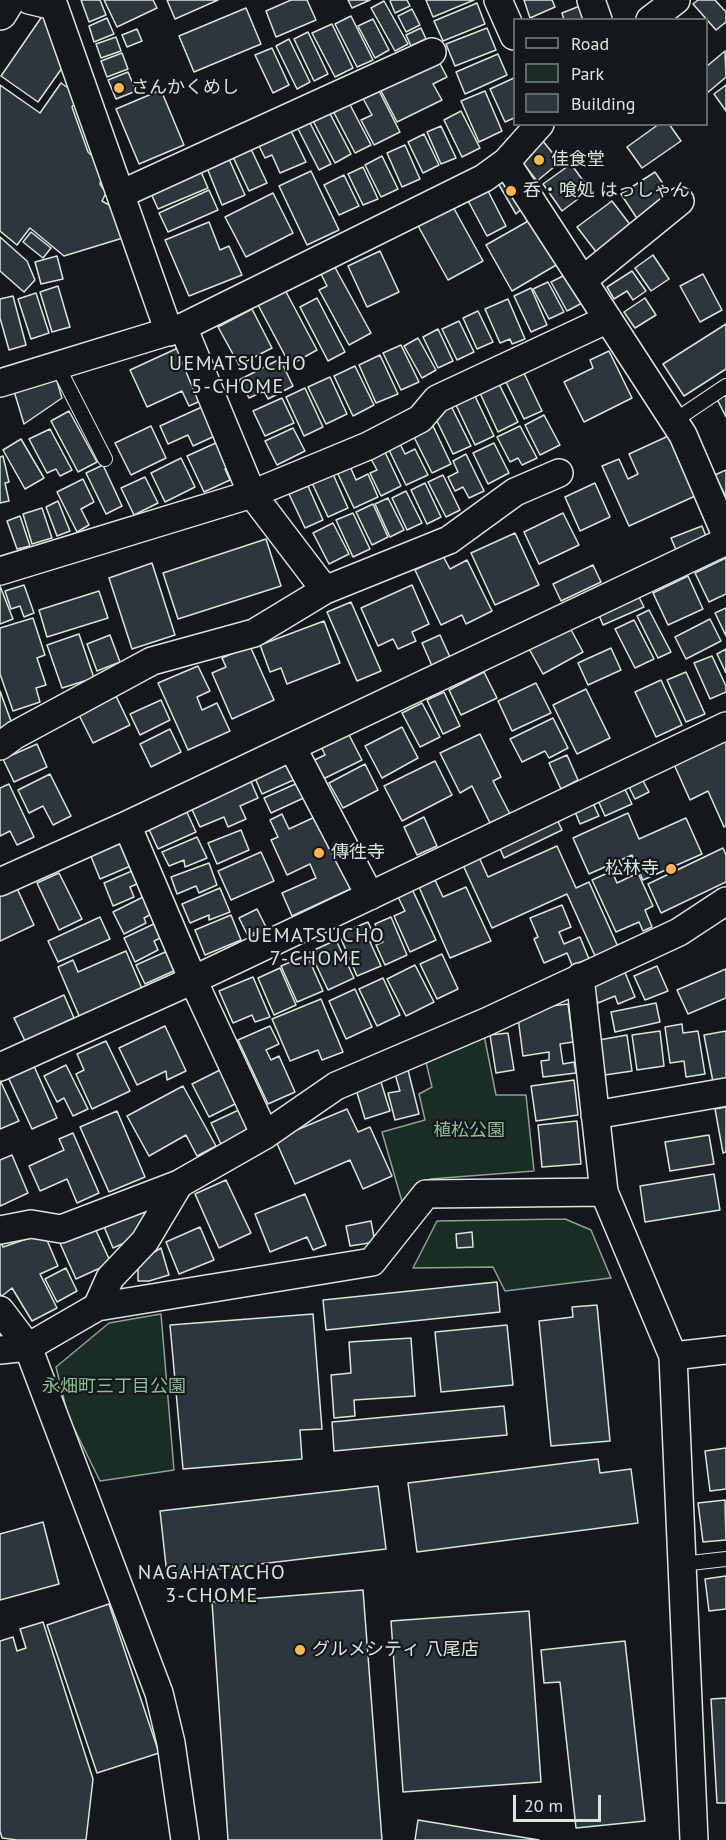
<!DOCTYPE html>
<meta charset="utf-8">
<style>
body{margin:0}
#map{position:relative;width:726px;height:1840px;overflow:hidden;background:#14181c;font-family:"PT Sans",sans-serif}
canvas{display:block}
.legend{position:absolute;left:513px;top:18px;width:195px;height:108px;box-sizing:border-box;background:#14181c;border:2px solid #626a69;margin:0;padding:8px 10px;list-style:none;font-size:18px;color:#d8e6dc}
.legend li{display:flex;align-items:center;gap:12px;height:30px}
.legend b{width:30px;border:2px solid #626a69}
.scale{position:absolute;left:513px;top:1795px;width:88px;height:27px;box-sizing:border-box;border:3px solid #d8e6dc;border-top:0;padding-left:8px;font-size:18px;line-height:21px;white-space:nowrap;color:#d8e6dc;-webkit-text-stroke:4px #14181c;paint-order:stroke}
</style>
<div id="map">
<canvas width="726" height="1840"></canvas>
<ul class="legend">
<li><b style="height:8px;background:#14181c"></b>Road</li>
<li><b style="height:16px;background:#1a2d24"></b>Park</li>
<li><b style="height:16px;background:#2c363c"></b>Building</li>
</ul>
<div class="scale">20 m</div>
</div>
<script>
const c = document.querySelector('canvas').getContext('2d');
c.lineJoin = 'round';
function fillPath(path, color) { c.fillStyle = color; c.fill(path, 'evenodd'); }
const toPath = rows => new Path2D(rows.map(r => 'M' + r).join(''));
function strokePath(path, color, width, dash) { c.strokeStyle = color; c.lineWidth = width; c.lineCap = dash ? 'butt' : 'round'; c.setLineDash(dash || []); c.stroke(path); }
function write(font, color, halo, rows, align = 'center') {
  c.font = font + ' "PT Sans","Noto Sans JP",sans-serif'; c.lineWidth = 4.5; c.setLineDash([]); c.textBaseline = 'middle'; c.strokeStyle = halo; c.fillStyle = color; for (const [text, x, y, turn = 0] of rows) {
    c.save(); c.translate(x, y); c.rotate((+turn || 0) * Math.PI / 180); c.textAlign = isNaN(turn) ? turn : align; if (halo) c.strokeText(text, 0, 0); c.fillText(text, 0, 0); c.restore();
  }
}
const green = toPath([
 [484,1035,496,1095,526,1095,534,1171,430,1179,403,1205,382,1132,425,1120,419,1094,432,1087,425,1058,484,1035],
 [565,1219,591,1230,611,1278,505,1291,493,1267,413,1268,437,1221,565,1219],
 [161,1314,174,1470,100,1481,68,1416,56,1367,109,1323,161,1314]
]);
fillPath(green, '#1a2d24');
strokePath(green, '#939e99', 1.5);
const building = toPath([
 [81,0,100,0,106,15,89,22,81,0],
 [104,0,153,0,157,8,117,27,104,0],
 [167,0,218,0,175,19,167,0],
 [291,0,307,0,316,20,276,37,266,11,291,0],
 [348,0,370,0,352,8,348,0],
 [391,0,407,0,410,6,395,13,390,1,391,0],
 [426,0,474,0,433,17,426,0],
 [524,0,552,0,555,7,530,18,524,0],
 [698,0,715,0,726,12,726,22,716,30,693,4,698,0],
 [384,1,408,44,395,51,371,8,384,1],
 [477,3,485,24,443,41,434,21,477,3],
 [585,4,591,20,564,20,562,13,585,4],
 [246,8,261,44,194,72,179,36,246,8],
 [412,9,420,25,406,32,398,16,412,9],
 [43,15,67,61,38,102,1,76,43,15],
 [351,16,373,60,357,67,335,24,351,16],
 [107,18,114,34,94,42,89,26,107,18],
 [373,19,389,50,375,58,358,26,373,19],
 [332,24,353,68,335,77,312,33,332,24],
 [421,28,426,39,411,46,406,35,421,28],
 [487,28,496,50,455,66,446,44,487,28],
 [137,29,142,41,127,47,122,35,137,29],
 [308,32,328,74,314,81,294,39,308,32],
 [116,37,121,51,101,58,96,44,116,37],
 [289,39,310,82,297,89,276,46,289,39],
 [272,48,289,85,273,93,255,55,272,48],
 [725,51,726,77,706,94,706,67,725,51],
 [122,53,128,69,107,77,101,61,122,53],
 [435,54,447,77,433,84,442,100,397,122,377,83,435,54],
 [498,54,507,75,465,94,456,72,498,54],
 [128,72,136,91,116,99,108,80,128,72],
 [514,78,514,118,505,122,490,89,514,78],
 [61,83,80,96,72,107,88,152,104,167,100,184,106,193,102,201,118,210,126,237,64,256,30,228,17,245,0,231,0,85,40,113,61,83],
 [375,83,400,132,374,145,361,120,372,115,359,91,375,83],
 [726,85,726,111,714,94,726,85],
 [161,90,184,145,139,164,116,109,161,90],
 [485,91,502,131,479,142,461,101,485,91],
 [346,97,371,145,355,153,330,105,346,97],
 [326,106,351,154,335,163,310,115,326,106],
 [461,111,480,148,462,157,444,120,461,111],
 [308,119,331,164,319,170,296,125,308,119],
 [659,124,669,124,681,141,642,168,627,147,659,124],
 [441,126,456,158,441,164,427,132,441,126],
 [290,129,306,162,280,173,272,155,265,158,258,144,290,129],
 [424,134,439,165,423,173,408,142,424,134],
 [542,140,560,162,537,181,519,158,542,140],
 [405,145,420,179,402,187,387,153,405,145],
 [251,149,267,183,249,191,233,157,251,149],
 [382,156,398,189,381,197,365,165,382,156],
 [229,159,245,195,222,205,207,168,229,159],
 [571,164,590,190,562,211,543,184,571,164],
 [199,167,208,188,158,209,149,189,199,167],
 [363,167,378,199,363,205,348,174,363,167],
 [505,169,527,204,516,214,495,178,505,169],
 [311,171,339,230,307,245,279,186,311,171],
 [655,172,672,197,638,220,621,194,655,172],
 [344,175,359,206,339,215,324,185,344,175],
 [486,187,506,226,487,236,466,197,486,187],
 [209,190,218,210,168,232,159,213,209,190],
 [273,193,293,233,246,257,225,217,273,193],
 [612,201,632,227,597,253,577,227,612,201],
 [452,205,483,261,448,280,417,224,452,205],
 [537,216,563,261,512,291,486,245,537,216],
 [209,222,220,250,229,246,242,275,189,296,165,240,209,222],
 [31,232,51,248,43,258,23,242,31,232],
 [0,237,27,261,35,280,24,292,0,271,0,237],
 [380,251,399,292,367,307,348,266,380,251],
 [653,255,669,279,651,291,635,268,653,255],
 [57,256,63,279,41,284,35,262,57,256],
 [332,262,371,333,349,345,319,290,327,286,319,270,332,262],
 [632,271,646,291,633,300,627,291,614,299,607,287,632,271],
 [571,272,586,301,567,311,551,282,571,272],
 [703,274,722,310,700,322,680,286,703,274],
 [548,282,564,312,549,319,533,289,548,282],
 [58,286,70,327,52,332,40,292,58,286],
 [284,288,317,350,290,365,257,303,284,288],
 [531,288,547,325,531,332,514,296,531,288],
 [36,293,49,333,31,339,18,299,36,293],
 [13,296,26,345,9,350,0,318,0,299,13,296],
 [317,298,345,352,328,361,300,307,317,298],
 [645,298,656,315,635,328,624,312,645,298],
 [508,299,525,339,512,344,510,339,500,343,485,309,508,299],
 [252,309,272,348,239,365,218,327,252,309],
 [478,311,493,342,477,349,463,318,478,311],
 [459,321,474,352,457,360,442,329,459,321],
 [726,324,726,369,684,396,663,364,726,324],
 [438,329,453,361,438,368,423,337,438,329],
 [418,338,436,370,422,378,404,346,418,338],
 [401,345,419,382,401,390,383,353,401,345],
 [180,347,205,399,189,406,182,391,147,407,130,370,180,347],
 [609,351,632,398,584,422,564,382,593,368,590,360,609,351],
 [380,355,398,394,376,403,359,365,380,355],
 [280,359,293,386,268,399,264,391,249,398,239,380,280,359],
 [355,366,374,405,353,416,334,376,355,366],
 [523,371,542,411,524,419,505,380,523,371],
 [330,377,347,414,326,424,308,387,330,377],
 [56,378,62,398,24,424,14,391,56,378],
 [498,382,518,422,498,432,479,391,498,382],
 [305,388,323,427,304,436,286,397,305,388],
 [474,394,494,436,475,445,455,403,474,394],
 [726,395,726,417,717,399,726,395],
 [282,398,294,423,265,436,253,411,282,398],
 [204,406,217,435,193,446,188,435,168,444,160,426,204,406],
 [451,406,471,446,453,454,434,415,451,406],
 [69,411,97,462,78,472,51,421,69,411],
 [544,415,560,445,540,455,525,425,544,415],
 [151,426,166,458,131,475,115,443,151,426],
 [433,426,451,464,432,473,413,435,433,426],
 [520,426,537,458,522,465,518,458,510,462,497,437,520,426],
 [293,428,305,451,277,465,265,441,293,428],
 [50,429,72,470,60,476,56,469,47,473,29,439,50,429],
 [677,432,704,492,629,526,602,466,619,459,628,479,638,474,629,454,677,432],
 [21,439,44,478,25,489,3,450,21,439],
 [218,442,230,467,225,469,230,480,204,492,187,456,218,442],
 [399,442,405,454,415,449,428,475,406,485,388,448,399,442],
 [494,443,509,473,488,484,473,453,494,443],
 [384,450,401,486,381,496,370,473,377,470,370,457,384,450],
 [466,454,484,491,469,498,463,487,455,491,448,477,458,472,453,461,466,454],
 [3,456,9,482,5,483,9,501,0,503,0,457,3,456],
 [181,458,195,487,165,502,151,473,181,458],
 [349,464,356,480,368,474,378,497,354,508,336,470,349,464],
 [103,465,122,506,106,514,86,473,103,465],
 [726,470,726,497,715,475,726,470],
 [333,474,348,508,328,517,312,483,333,474],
 [443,475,460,510,446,517,428,482,443,475],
 [145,477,158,503,134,515,121,488,145,477],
 [83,479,94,502,81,509,89,525,77,532,57,492,83,479],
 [425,483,441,517,427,524,411,490,425,483],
 [595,483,610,517,580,531,565,497,595,483],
 [308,486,323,520,305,528,289,494,308,486],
 [406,491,422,523,407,530,392,498,406,491],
 [388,498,404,530,390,537,375,504,388,498],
 [58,501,70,531,57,536,46,507,58,501],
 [373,504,388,537,372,545,356,512,373,504],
 [42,508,52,538,32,544,23,514,42,508],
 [353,513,370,549,353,557,336,520,353,513],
 [563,513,579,545,539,564,524,532,563,513],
 [20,516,30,546,17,549,7,521,20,516],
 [333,523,349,554,329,564,313,533,333,523],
 [702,526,707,539,677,552,671,538,702,526],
 [515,533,539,585,495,605,471,553,515,533],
 [266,539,281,586,178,619,163,573,266,539],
 [443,556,450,569,467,560,492,611,466,624,462,615,441,625,415,570,443,556],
 [726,558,726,594,709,602,695,573,726,558],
 [152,563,175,635,132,649,109,578,152,563],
 [593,565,601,582,561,601,553,584,593,565],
 [688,576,703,609,668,625,653,593,688,576],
 [24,585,34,613,24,617,20,606,11,609,5,591,24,585],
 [412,585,429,624,412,632,416,641,398,649,393,639,378,646,361,608,412,585],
 [0,586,13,619,0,624,0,586],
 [99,591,108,618,47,637,39,610,99,591],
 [636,591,644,607,603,625,596,608,636,591],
 [351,602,381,671,357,681,327,612,351,602],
 [726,608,726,636,715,613,726,608],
 [649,610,671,652,658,658,637,616,649,610],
 [33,618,45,655,37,658,46,685,36,688,40,702,13,711,0,674,0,628,33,618],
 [710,619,721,641,686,659,675,637,710,619],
 [634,620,654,659,635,668,615,629,634,620],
 [324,621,340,663,287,684,281,668,270,672,260,645,324,621],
 [569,626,583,652,543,674,528,647,569,626],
 [79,634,94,678,62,688,47,645,79,634],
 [110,635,120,662,97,671,87,644,110,635],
 [440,635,450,657,432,666,422,643,440,635],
 [250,646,274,700,232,719,212,673,226,667,222,658,250,646],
 [611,648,621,670,588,685,578,663,611,648],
 [726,649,726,673,717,654,726,649],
 [712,656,726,686,726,692,710,699,694,663,712,656],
 [198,666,210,691,197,697,202,710,217,703,230,731,188,750,158,683,198,666],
 [484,672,497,698,461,715,449,690,484,672],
 [686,672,705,714,686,722,667,680,686,672],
 [661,680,682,725,656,737,635,692,661,680],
 [536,683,551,713,512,731,498,701,536,683],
 [586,689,610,738,577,754,553,705,586,689],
 [0,691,12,724,0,729,0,691],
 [444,692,460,726,443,734,427,700,444,692],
 [116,696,130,725,93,743,79,715,116,696],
 [161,700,170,720,140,735,130,714,161,700],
 [422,703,440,737,420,747,402,713,422,703],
 [553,718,568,748,549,758,545,751,522,762,510,739,553,718],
 [402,727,418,758,382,778,365,746,402,727],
 [170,729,181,752,151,767,140,744,170,729],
 [347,731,362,760,319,781,310,762,325,755,320,744,347,731],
 [480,734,501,777,493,781,510,814,490,823,472,786,460,793,440,753,480,734],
 [726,736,726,826,724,827,708,791,690,800,672,760,726,736],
 [37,744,47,767,14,782,3,759,37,744],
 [567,755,578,780,561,789,549,763,567,755],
 [291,761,298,778,262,794,255,778,291,761],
 [435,761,452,795,402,821,384,786,435,761],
 [365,764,378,790,343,808,329,783,365,764],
 [50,774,71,816,53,825,43,806,29,813,18,790,50,774],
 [249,777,258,798,240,806,246,819,228,827,224,817,200,827,189,803,249,777],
 [641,777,649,792,635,799,627,783,641,777],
 [302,781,308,796,271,813,264,798,302,781],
 [9,784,34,837,17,845,10,831,0,836,0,788,9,784],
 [623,785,632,804,605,816,596,796,623,785],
 [591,799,599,816,580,824,573,807,591,799],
 [185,808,196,832,158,849,147,825,185,808],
 [628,813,639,839,686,818,702,854,643,880,632,855,589,874,573,838,628,813],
 [282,814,289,829,317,816,357,886,292,916,282,893,316,878,310,864,287,875,271,840,278,837,270,820,282,814],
 [555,815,562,830,504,858,497,842,555,815],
 [424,817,437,846,417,855,404,827,424,817],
 [241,830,249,850,217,864,208,843,241,830],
 [197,837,207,858,185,867,184,860,169,866,162,852,197,837],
 [122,840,133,865,100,879,90,854,122,840],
 [557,846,576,888,589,882,619,949,596,958,567,894,492,928,462,863,478,855,488,877,557,846],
 [723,848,726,855,726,882,661,913,648,884,723,848],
 [261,852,274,881,231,900,218,871,261,852],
 [209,863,217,885,199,893,196,886,177,894,171,877,209,863],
 [139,868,144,881,130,887,134,897,113,906,104,883,139,868],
 [612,871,617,883,638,873,653,906,645,910,652,927,643,931,639,922,616,932,592,880,612,871],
 [59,873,82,919,59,930,37,883,59,873],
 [435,880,443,897,466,887,491,941,450,958,419,887,435,880],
 [15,884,34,925,0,941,0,892,15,884],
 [220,888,230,912,209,920,209,915,190,923,182,904,220,888],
 [412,889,436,940,410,952,394,916,405,911,397,895,412,889],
 [149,894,157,911,144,918,146,923,124,934,113,912,149,894],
 [562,905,571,927,559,932,564,944,580,937,589,959,572,965,567,953,544,963,534,939,538,937,530,918,562,905],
 [257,909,266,927,248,936,239,918,257,909],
 [231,915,241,940,205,955,195,930,231,915],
 [100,917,110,939,58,962,48,941,100,917],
 [391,917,407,955,385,965,376,945,383,942,375,924,391,917],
 [160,921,167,935,154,941,158,950,135,962,124,938,160,921],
 [368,922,376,940,370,942,381,966,357,976,339,934,368,922],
 [336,940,354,978,328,990,310,952,336,940],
 [172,949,180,968,145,984,136,965,172,949],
 [126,951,143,991,80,1018,58,967,73,960,78,972,126,951],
 [442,954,458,989,437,999,420,964,442,954],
 [307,955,323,991,297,1002,281,966,307,955],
 [415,965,434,1002,406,1016,387,979,415,965],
 [657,966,668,991,645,1000,634,976,657,966],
 [280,968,296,1005,274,1015,258,978,280,968],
 [726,969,726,998,688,1014,677,990,726,969],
 [624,970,635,997,618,1004,615,996,598,1003,590,983,624,970],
 [253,977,270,1017,255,1022,252,1015,233,1023,219,991,253,977],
 [383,978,400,1015,377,1026,359,989,383,978],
 [355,989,372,1027,346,1039,329,1001,355,989],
 [64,995,74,1018,25,1041,14,1018,64,995],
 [321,999,343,1052,322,1060,318,1050,290,1061,272,1019,321,999],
 [656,1003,660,1022,615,1032,611,1012,656,1003],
 [568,1004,573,1042,560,1044,563,1064,574,1062,576,1073,543,1077,541,1061,549,1060,549,1052,523,1056,517,1010,568,1004],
 [682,1024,683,1033,698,1031,705,1074,686,1077,684,1061,670,1063,665,1027,682,1024],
 [165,1026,186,1071,167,1080,166,1071,137,1085,119,1048,165,1026],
 [270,1026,279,1044,266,1050,271,1060,279,1056,295,1092,268,1104,238,1040,270,1026],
 [660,1031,664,1066,637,1070,632,1035,660,1031],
 [726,1031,726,1079,713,1082,704,1035,726,1031],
 [508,1033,514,1070,496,1073,490,1035,508,1033],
 [627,1035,632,1071,605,1075,599,1040,627,1035],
 [106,1041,130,1091,92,1109,76,1074,84,1070,77,1054,106,1041],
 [66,1065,88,1109,73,1116,64,1098,57,1102,44,1076,66,1065],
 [34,1066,57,1118,32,1129,8,1077,34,1066],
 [226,1067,243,1100,209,1117,192,1084,226,1067],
 [408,1070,419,1114,395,1120,388,1093,400,1091,395,1074,408,1070],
 [380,1079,390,1111,365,1119,355,1086,380,1079],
 [0,1080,19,1121,0,1129,0,1080],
 [574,1080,578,1115,536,1121,531,1086,574,1080],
 [183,1086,216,1146,197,1156,186,1135,149,1156,127,1116,183,1086],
 [245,1107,255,1128,221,1144,211,1123,245,1107],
 [726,1107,726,1152,723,1153,715,1109,726,1107],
 [347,1109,358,1132,370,1127,392,1176,363,1189,350,1160,295,1184,275,1139,347,1109],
 [117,1111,145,1177,109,1192,80,1127,117,1111],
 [577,1121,581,1164,542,1167,538,1125,577,1121],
 [73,1133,99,1193,77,1203,67,1179,40,1191,29,1166,64,1150,59,1139,73,1133],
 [709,1135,714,1164,670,1171,665,1142,709,1135],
 [12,1155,28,1193,0,1206,0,1160,12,1155],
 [714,1174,720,1210,645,1222,640,1186,714,1174],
 [226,1180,251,1233,219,1248,195,1194,226,1180],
 [305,1194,326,1245,313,1250,307,1237,270,1252,255,1214,305,1194],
 [143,1204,150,1220,142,1235,113,1248,102,1222,143,1204],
 [371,1221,375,1242,350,1246,346,1226,371,1221],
 [94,1226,111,1263,76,1279,59,1241,94,1226],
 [200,1227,214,1260,179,1274,166,1242,200,1227],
 [472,1232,473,1247,457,1248,456,1234,472,1232],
 [44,1233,58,1266,40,1274,57,1308,32,1321,12,1288,2,1296,0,1294,0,1238,3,1247,44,1233],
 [161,1248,169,1275,149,1281,138,1281,138,1262,161,1248],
 [66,1268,77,1291,57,1302,45,1279,66,1268],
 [497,1282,500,1312,326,1330,323,1300,497,1282],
 [597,1305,610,1441,551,1446,539,1321,573,1317,572,1307,597,1305],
 [313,1314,322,1429,300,1430,302,1459,183,1469,170,1325,313,1314],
 [507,1325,513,1385,441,1392,435,1332,507,1325],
 [411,1338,415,1396,354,1400,355,1416,334,1418,331,1375,351,1373,349,1342,411,1338],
 [504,1406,507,1435,334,1451,332,1422,504,1406],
 [726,1448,726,1489,710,1491,705,1451,726,1448],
 [598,1459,600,1473,631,1469,638,1523,417,1552,408,1483,598,1459],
 [378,1486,386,1549,167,1575,160,1511,378,1486],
 [725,1500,726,1540,703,1542,698,1503,725,1500],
 [43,1522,59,1584,0,1600,0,1534,43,1522],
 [726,1576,726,1609,709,1611,705,1579,726,1576],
 [363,1590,382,1840,228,1840,212,1602,363,1590],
 [109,1604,159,1753,97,1773,47,1625,109,1604],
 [529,1611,541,1782,403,1792,391,1621,529,1611],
 [43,1622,93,1779,86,1840,17,1840,2,1838,0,1831,0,1641,13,1637,17,1651,26,1648,20,1629,43,1622],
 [625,1641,645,1821,576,1828,560,1682,544,1683,541,1650,625,1641],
 [726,1698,726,1803,717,1803,711,1699,726,1698],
 [418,1820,539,1840,415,1840,418,1820]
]);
fillPath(building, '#2c363c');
strokePath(building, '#d8e6dc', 1.5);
const service = toPath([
 [57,365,105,459],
 [674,421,726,386],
 [682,1564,726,1559]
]);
const minor = toPath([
 [29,0,54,6,169,332],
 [498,0,514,36],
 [591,0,598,20],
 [650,20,676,0],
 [506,162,683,435,726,535],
 [121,194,432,52],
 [583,280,680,201],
 [183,327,252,494,325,590],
 [0,383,183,327,484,178,506,162,540,124],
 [0,571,252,494,368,446,420,419,437,399,608,319],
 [0,746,15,735,152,661,254,633,325,590,449,540,515,492,559,473],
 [292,747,370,896],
 [127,825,193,980,265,1135],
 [0,882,127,825,726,541],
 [580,977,604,1192,673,1356,694,1840],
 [0,1067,193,980,726,726],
 [595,1115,726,1092],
 [0,1230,31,1224,61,1229,179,1184,265,1135,336,1086,486,1022,679,932,726,901],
 [97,1307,110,1278,145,1241,179,1184],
 [0,1310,28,1347],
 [0,1350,28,1347],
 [673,1356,726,1350],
 [185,1840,171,1743,159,1693,28,1347,97,1307,372,1262,426,1194,604,1192]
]);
const primary = toPath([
 [0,13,8,0]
]);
strokePath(service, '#d8e6dc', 16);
strokePath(minor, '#d8e6dc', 30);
strokePath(primary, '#d8e6dc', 36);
strokePath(service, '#14181c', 14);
strokePath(minor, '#14181c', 27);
strokePath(primary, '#14181c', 33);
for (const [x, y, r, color] of [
 [119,88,6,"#ffb74d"],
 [539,160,6,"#ffb74d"],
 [511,191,6,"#ffb74d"],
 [319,853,6,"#ffb74d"],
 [671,869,6,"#ffb74d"],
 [300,1650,6,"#ffb74d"]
]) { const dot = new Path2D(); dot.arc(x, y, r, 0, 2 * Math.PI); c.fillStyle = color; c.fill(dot); strokePath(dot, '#14181c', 2); }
write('18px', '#d8e6dc', '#14181c', [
 ["さんかくめし",131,88],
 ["佳食堂",551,160],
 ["呑・喰処 はっしゃん",523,191],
 ["傳徃寺",331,853],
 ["松林寺",659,869,"right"],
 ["グルメシティ 八尾店",312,1650]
], 'left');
write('18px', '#8ac095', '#14181c', [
 ["植松公園",469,1131],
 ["永畑町三丁目公園",114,1387]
]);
c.letterSpacing = '1.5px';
write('20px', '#d8e6dc', '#14181c', [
 ["UEMATSUCHO",238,364],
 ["5-CHOME",238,387],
 ["UEMATSUCHO",316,936],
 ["7-CHOME",316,959],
 ["NAGAHATACHO",212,1573],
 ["3-CHOME",212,1596]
]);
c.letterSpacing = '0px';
</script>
